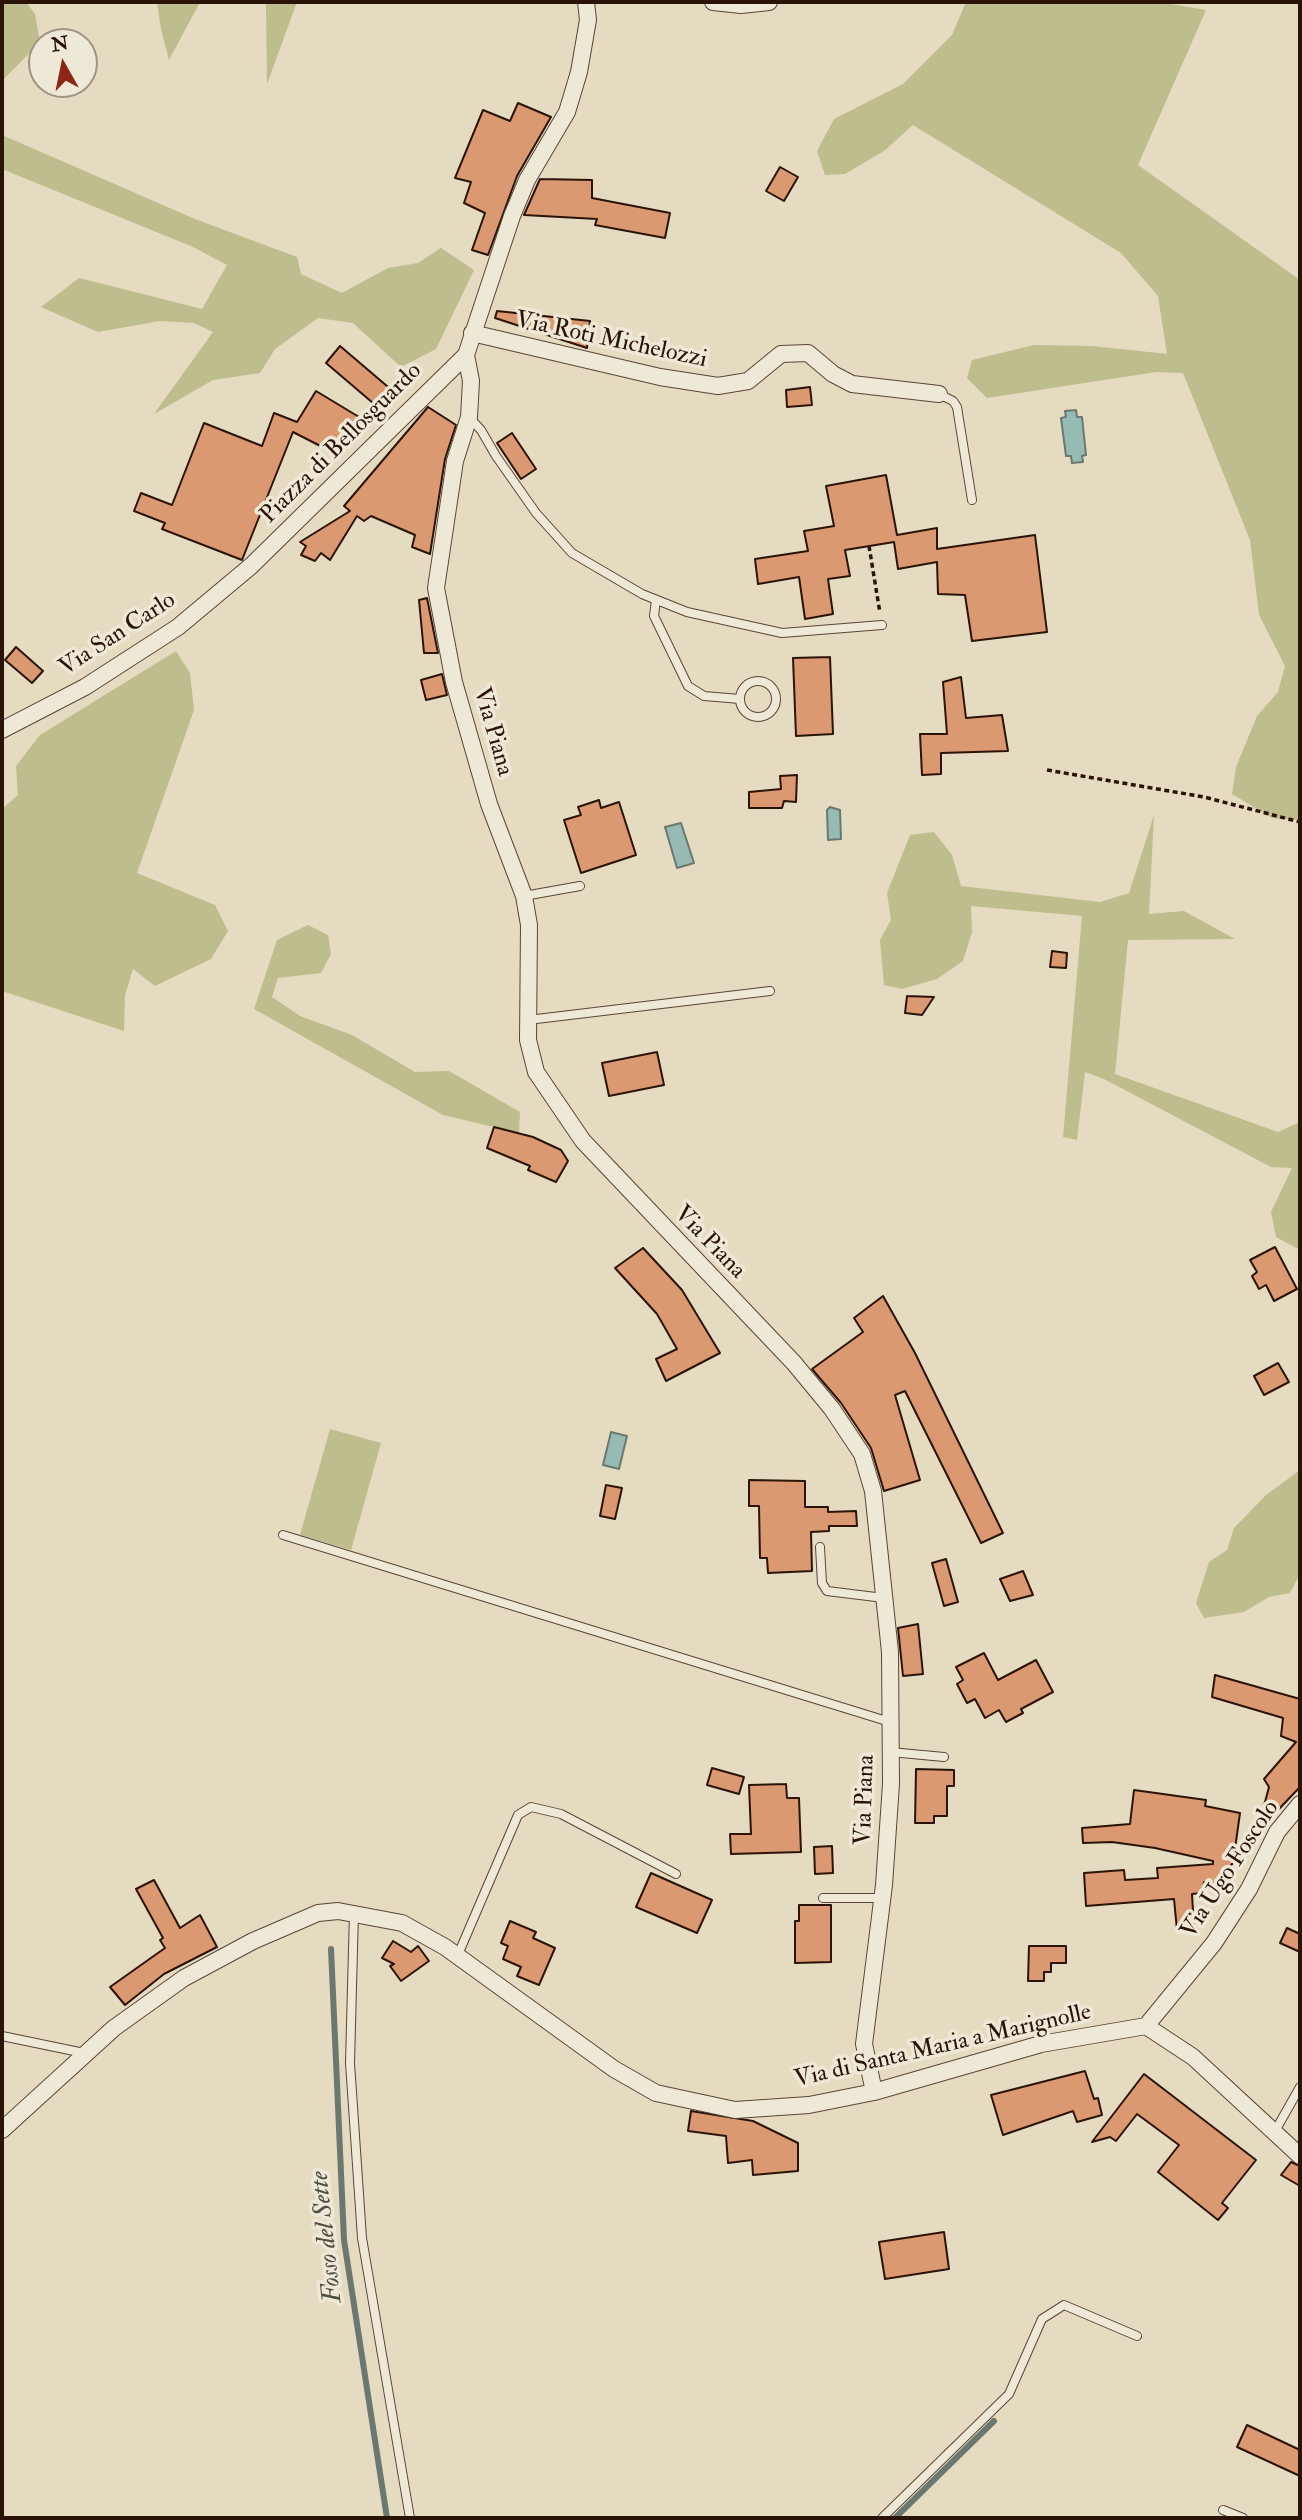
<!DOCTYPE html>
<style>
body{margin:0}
#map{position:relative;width:1302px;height:2520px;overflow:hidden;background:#e5dbc0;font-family:"IM FELL Double Pica",serif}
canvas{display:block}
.frame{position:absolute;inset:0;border:4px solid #2b1308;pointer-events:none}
.north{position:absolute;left:28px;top:28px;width:70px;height:70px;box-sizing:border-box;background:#eee8d6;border:2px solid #a09384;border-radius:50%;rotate:351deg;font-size:19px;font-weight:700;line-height:28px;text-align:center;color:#2b1308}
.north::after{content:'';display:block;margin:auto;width:24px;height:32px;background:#8f2418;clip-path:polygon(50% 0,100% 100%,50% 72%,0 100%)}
</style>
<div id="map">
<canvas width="1302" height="2520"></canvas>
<div class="frame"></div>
<div class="north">N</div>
</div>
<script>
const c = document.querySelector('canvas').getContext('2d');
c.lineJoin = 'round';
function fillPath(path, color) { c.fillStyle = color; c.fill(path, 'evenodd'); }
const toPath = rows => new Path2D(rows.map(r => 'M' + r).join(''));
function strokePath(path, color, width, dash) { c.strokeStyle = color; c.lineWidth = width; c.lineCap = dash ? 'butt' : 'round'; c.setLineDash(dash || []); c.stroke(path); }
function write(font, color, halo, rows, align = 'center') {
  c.font = font + ' "IM FELL Double Pica",serif'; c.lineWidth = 7; c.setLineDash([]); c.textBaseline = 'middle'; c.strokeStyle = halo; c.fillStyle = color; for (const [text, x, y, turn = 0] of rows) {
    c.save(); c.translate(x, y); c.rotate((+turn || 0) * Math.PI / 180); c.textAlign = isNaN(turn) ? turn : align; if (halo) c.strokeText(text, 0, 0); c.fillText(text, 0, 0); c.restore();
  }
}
fillPath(toPath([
 [2,2,26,2,35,14,40,42,2,81],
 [157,2,200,2,169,60,161,29],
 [267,2,297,2,267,84,266,6],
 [966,2,1159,2,1206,10,1138,165,1300,280,1300,820,1272,818,1232,794,1236,767,1257,716,1278,692,1285,666,1259,615,1250,540,1183,373,1156,372,987,398,967,378,972,360,1034,345,1092,346,1167,354,1158,296,1121,253,913,125,884,151,845,174,825,175,817,151,834,119,903,84,952,35],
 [2,135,195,219,297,257,301,274,342,293,388,268,418,263,441,248,474,270,436,349,401,367,353,323,318,318,275,349,260,373,213,380,154,414,213,332,194,323,160,321,98,332,41,307,79,278,202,309,227,265,193,247,2,169],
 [176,651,190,673,194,710,137,873,215,905,228,931,211,959,155,986,133,969,125,995,124,1031,2,991,2,809,18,795,16,766,40,735],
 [1154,815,1149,914,1184,911,1235,939,1128,940,1115,1074,1278,1132,1300,1122,1300,1250,1276,1237,1271,1212,1292,1168,1271,1167,1104,1079,1085,1072,1077,1140,1063,1137,1082,916,971,906,972,932,963,961,937,979,902,989,884,985,880,940,891,920,887,893,910,835,934,832,952,855,961,886,1100,902,1129,893],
 [308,925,328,935,331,954,321,973,278,978,272,997,300,1016,352,1035,415,1072,449,1071,520,1112,519,1133,443,1115,254,1009,277,940],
 [330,1429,381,1443,351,1550,300,1535],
 [1300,1470,1300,1574,1290,1593,1269,1597,1244,1612,1204,1618,1196,1603,1209,1562,1227,1550,1234,1528,1266,1495]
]), '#bdbd8d');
const water = toPath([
 [1076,410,1077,417,1082,417,1086,455,1082,456,1083,462,1072,463,1071,456,1066,456,1061,418,1066,417,1065,411,1076,410],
 [830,807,840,810,841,839,828,840,827,810,830,807],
 [681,823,694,863,677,868,665,827,681,823],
 [611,1432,627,1436,619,1469,603,1465,611,1432]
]);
fillPath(water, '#96bbb4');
strokePath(water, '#6b786f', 2);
strokePath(toPath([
 [331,1949,344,2240,387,2518],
 [895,2518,994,2421]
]), '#6b786f', 6);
const building = toPath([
 [518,103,551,117,517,176,488,255,472,250,485,213,464,203,471,182,455,178,483,110,510,121,518,103],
 [780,167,798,177,784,201,766,191,780,167],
 [540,179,592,180,592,198,670,213,665,238,595,225,597,219,524,215,540,179],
 [497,311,590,321,587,348,495,318,497,311],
 [340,346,394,392,380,409,326,363,340,346],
 [810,387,812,405,787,407,786,390,810,387],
 [316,391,364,420,334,453,293,432,242,560,162,529,165,523,134,511,141,493,172,505,204,423,262,446,274,413,297,422,316,391],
 [428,407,456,425,445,459,430,554,412,547,415,535,371,516,364,521,357,516,330,560,321,553,315,561,301,555,306,546,300,542,350,511,344,506,428,407],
 [512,433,536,469,521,479,497,443,512,433],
 [886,475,897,535,937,528,937,549,1035,535,1047,632,972,641,965,595,938,594,937,562,898,569,894,542,845,550,850,576,828,579,833,614,805,619,799,577,758,584,755,559,808,551,804,531,834,526,826,486,886,475],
 [427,598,438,653,424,653,419,600,427,598],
 [16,647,43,671,32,683,5,660,16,647],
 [830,657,833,734,796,736,793,658,830,657],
 [442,674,447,695,426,700,421,680,442,674],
 [961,677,966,718,1002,715,1008,751,941,753,941,774,922,775,920,734,947,734,943,682,961,677],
 [797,775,796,802,784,801,782,808,749,808,749,792,781,789,780,776,797,775],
 [599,800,601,808,619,802,636,855,581,873,564,820,581,815,578,807,599,800],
 [1052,951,1067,953,1066,968,1050,967,1052,951],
 [907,996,934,997,922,1015,905,1013,907,996],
 [657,1052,664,1085,609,1096,602,1063,657,1052],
 [494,1127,533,1137,561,1150,568,1161,556,1182,528,1170,530,1166,487,1148,494,1127],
 [1275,1247,1297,1289,1274,1301,1266,1285,1259,1289,1252,1276,1257,1272,1250,1260,1275,1247],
 [643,1248,682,1290,720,1353,666,1381,656,1359,677,1349,657,1314,615,1268,643,1248],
 [883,1296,915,1353,1003,1533,981,1543,905,1391,895,1395,920,1480,884,1491,871,1448,841,1403,812,1369,863,1332,854,1318,883,1296],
 [1278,1363,1289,1382,1264,1395,1254,1376,1278,1363],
 [749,1480,805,1481,805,1507,828,1507,828,1512,856,1511,857,1526,829,1526,829,1531,811,1532,812,1571,768,1573,767,1558,760,1558,759,1506,749,1506,749,1480],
 [606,1485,622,1488,615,1519,600,1516,606,1485],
 [946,1559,958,1602,944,1606,932,1563,946,1559],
 [1023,1571,1033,1595,1010,1601,1000,1579,1023,1571],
 [918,1624,923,1674,903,1676,898,1628,918,1624],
 [984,1653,998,1680,1036,1660,1053,1692,1021,1709,1023,1713,1006,1722,999,1710,985,1718,975,1699,967,1703,957,1684,963,1680,956,1667,984,1653],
 [1215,1675,1300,1699,1300,1787,1257,1832,1269,1787,1264,1779,1296,1742,1281,1736,1283,1718,1212,1697,1215,1675],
 [712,1768,744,1777,739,1794,707,1785,712,1768],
 [916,1769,954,1770,954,1786,947,1786,947,1816,934,1816,934,1823,915,1823,916,1769],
 [786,1784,787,1798,799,1798,801,1852,731,1854,730,1834,751,1834,749,1785,786,1784],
 [1134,1790,1206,1800,1205,1806,1240,1813,1233,1863,1212,1885,1204,1882,1202,1893,1192,1894,1194,1928,1177,1930,1174,1899,1086,1906,1084,1873,1124,1870,1125,1880,1158,1878,1157,1868,1213,1864,1213,1861,1155,1848,1112,1842,1083,1843,1082,1828,1130,1824,1134,1790],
 [832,1846,833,1873,815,1874,814,1847,832,1846],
 [651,1873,712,1900,697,1933,636,1907,651,1873],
 [154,1880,180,1928,200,1915,217,1947,164,1974,125,2005,110,1987,165,1948,160,1940,163,1938,136,1889,154,1880],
 [799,1905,831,1905,831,1962,795,1963,795,1921,799,1921,799,1905],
 [510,1921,536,1932,533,1938,555,1948,539,1985,517,1976,521,1967,503,1959,508,1946,501,1943,510,1921],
 [1287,1928,1300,1934,1300,1952,1280,1943,1287,1928],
 [393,1941,411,1952,418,1946,429,1961,401,1981,390,1966,394,1964,382,1958,393,1941],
 [1029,1946,1066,1946,1066,1963,1051,1963,1051,1972,1044,1972,1044,1981,1028,1981,1029,1946],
 [1085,2071,1094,2099,1098,2098,1102,2115,1077,2122,1073,2111,1003,2135,991,2095,1085,2071],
 [1144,2074,1256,2160,1222,2203,1228,2208,1218,2220,1158,2172,1179,2145,1137,2114,1116,2141,1110,2137,1092,2142,1144,2074],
 [691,2111,753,2121,798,2143,798,2171,753,2175,752,2160,728,2163,726,2136,688,2131,691,2111],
 [1291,2162,1300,2166,1300,2186,1281,2175,1291,2162],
 [944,2232,949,2269,885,2279,879,2242,944,2232],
 [1247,2425,1300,2450,1300,2476,1237,2447,1247,2425]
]);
fillPath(building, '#da9971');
strokePath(building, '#2b1308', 2);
const service = toPath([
 [939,394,953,401,957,407,972,500],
 [469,417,481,430,496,456,536,513,572,553,642,594,687,612,782,633,882,625],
 [656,600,654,616,688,686,704,696,740,699],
 '740 699a18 18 0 1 1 36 0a18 18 0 1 1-36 0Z',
 [524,896,580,886],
 [528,1020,770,991],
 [283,1535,890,1722],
 [820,1547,822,1583,827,1591,884,1598],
 [890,1752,944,1757],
 [823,1898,883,1898],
 [354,1912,350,2063,362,2238,410,2518],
 [457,1957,518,1815,531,1807,561,1814,676,1874],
 [2,2036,84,2053],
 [1274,2133,1300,2087],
 [1223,2510,1243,2518],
 [882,2518,1009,2394,1042,2319,1064,2305,1137,2336]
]);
const minor = toPath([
 [713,2,741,5,769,2],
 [472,333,660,377,718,386,748,381,781,354,808,353,833,374,852,384,939,394],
 [466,355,471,381,469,417,455,461,436,588,454,682,489,804,524,896,529,925,528,1040,536,1072,583,1141,794,1363,832,1409,862,1454,873,1491,890,1652,891,1784,884,1885,864,2044,874,2092],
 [2,730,85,687,178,627,251,566,466,355,512,216,527,180,567,112,579,72,588,20,586,2],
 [1146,2026,1214,1943,1249,1889,1277,1832,1300,1804],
 [2,2130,114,2028,184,1978,253,1941,318,1913,338,1911,402,1923,445,1947,614,2069,656,2093,735,2110,809,2105,874,2092,1041,2044,1146,2026,1193,2057,1300,2156]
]);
strokePath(service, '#5a4536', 10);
strokePath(minor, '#5a4536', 18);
strokePath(toPath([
 [869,546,880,613],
 [1047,770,1204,797,1300,822],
 [1249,1847,1253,1829,1261,1830]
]), '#2b1308', 3.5, [5, 3.5]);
strokePath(service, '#eee8d6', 8);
strokePath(minor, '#eee8d6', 16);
write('24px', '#2b1308', '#eee8d6', [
 ["Via Roti Michelozzi",611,341,12],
 ["Piazza di Bellosguardo",342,444,-45],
 ["Via San Carlo",118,635,-33],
 ["Via Piana",492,732,74],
 ["Via Piana",709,1243,46],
 ["Via Piana",866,1800,-88],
 ["Via Ugo Foscolo",1231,1870,-57],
 ["Via di Santa Maria a Marignolle",943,2047,-13]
]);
write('italic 26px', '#504e44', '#eee8d6', [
 ["Fosso del Sette",328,2237,-96]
]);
</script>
